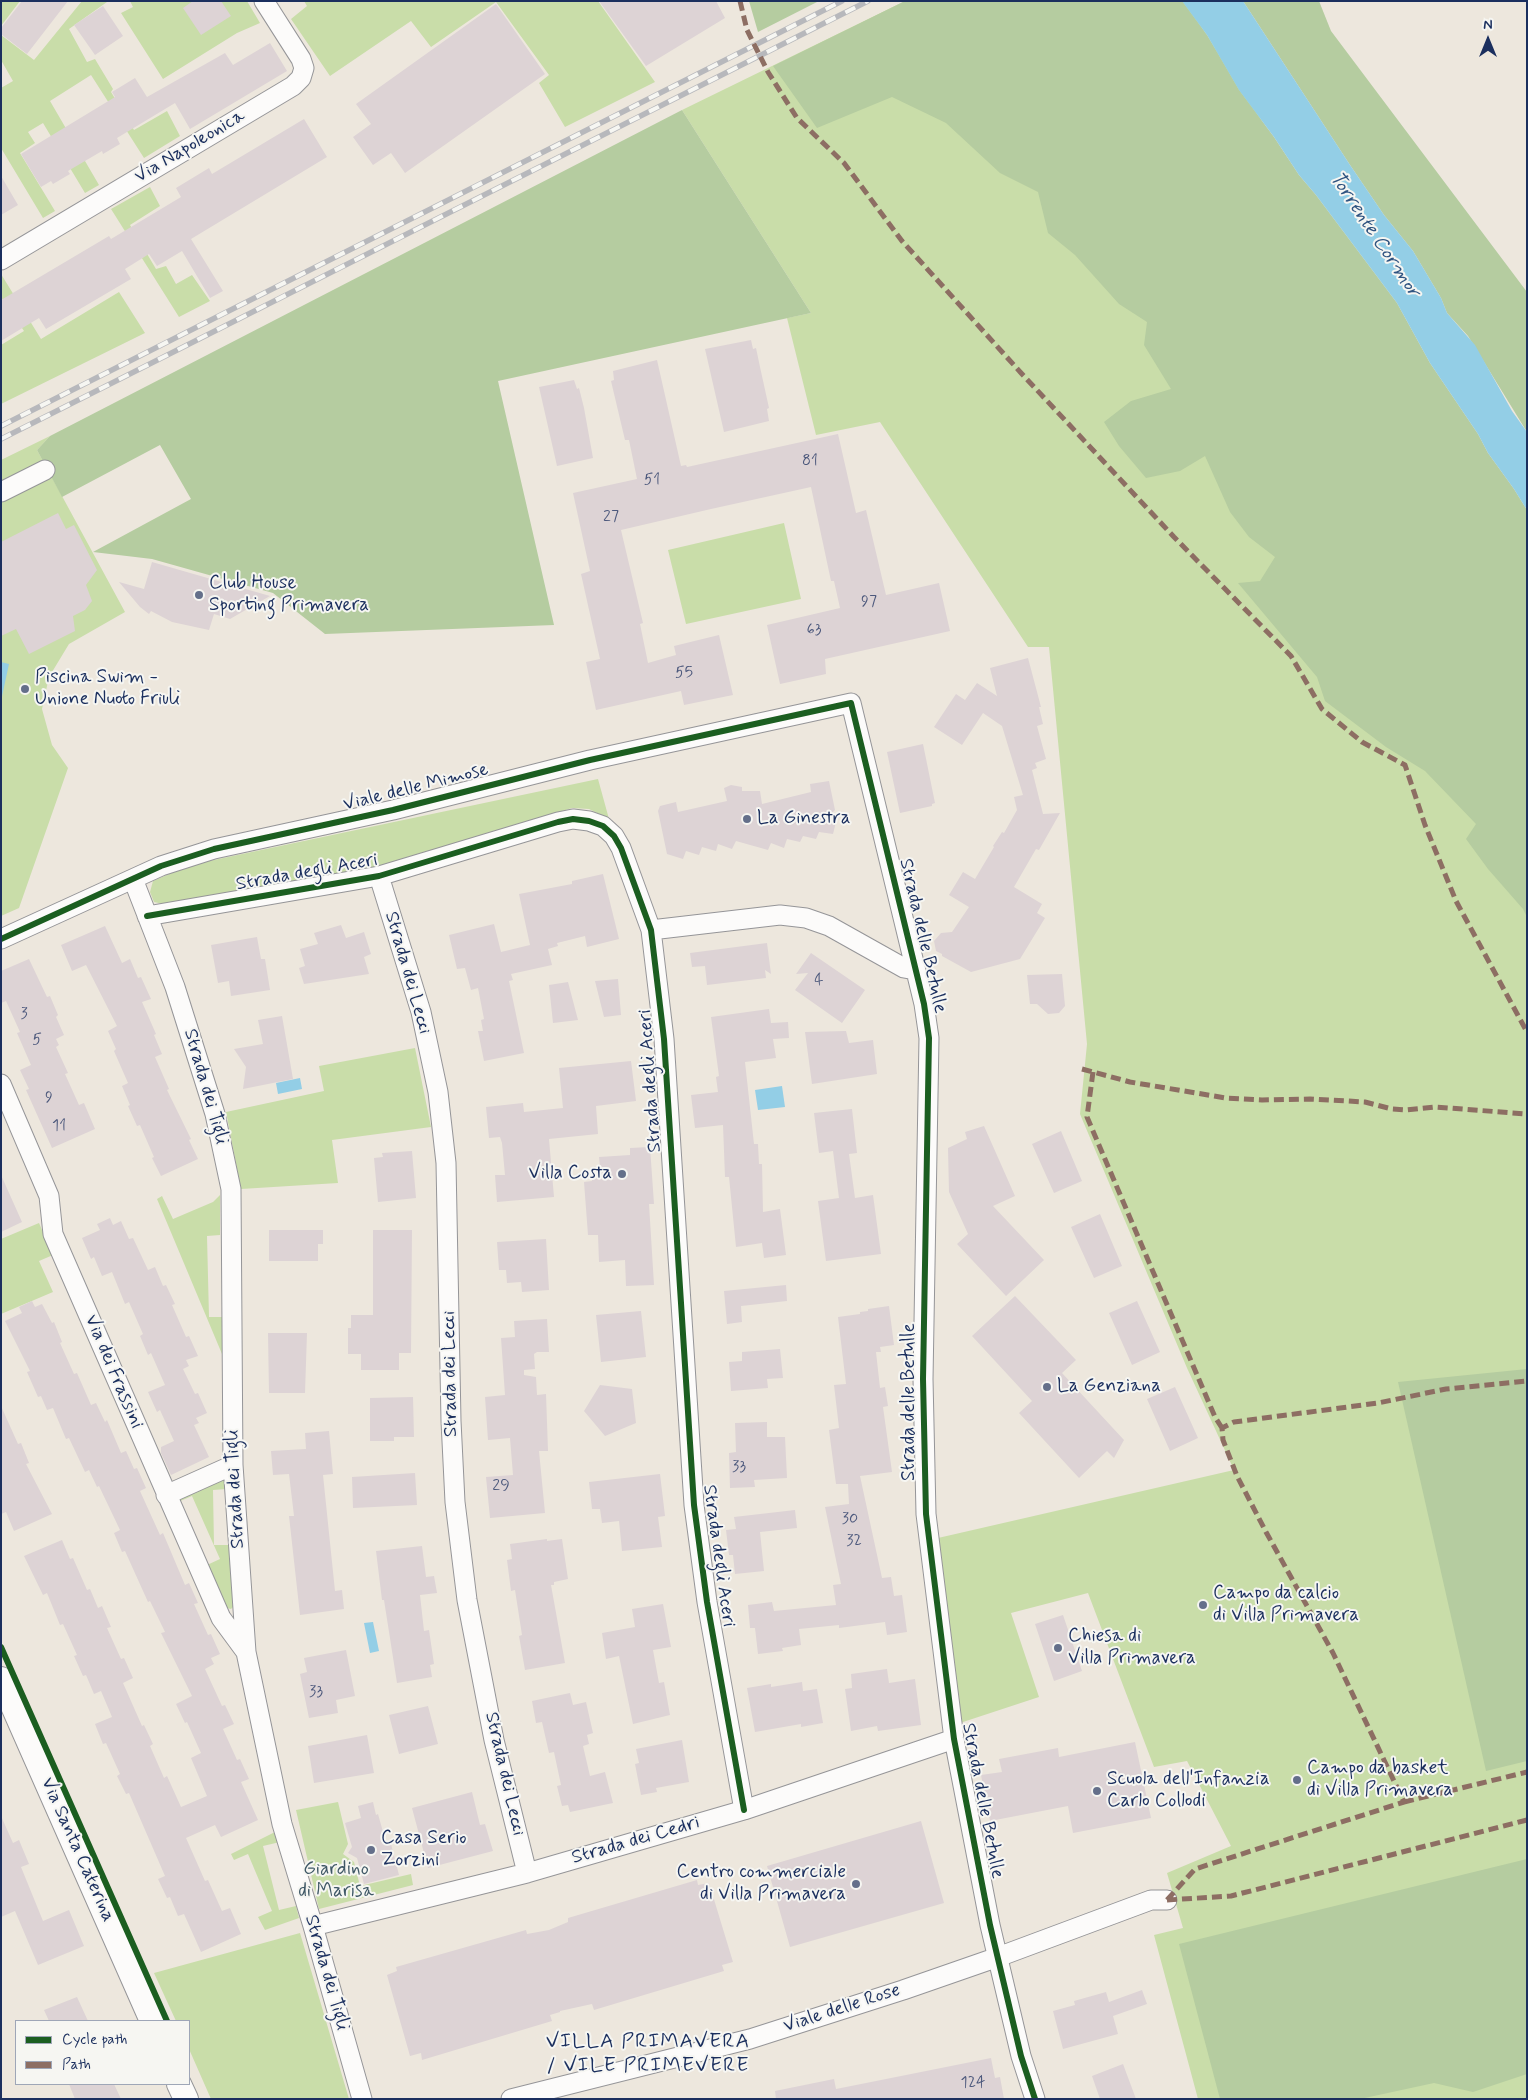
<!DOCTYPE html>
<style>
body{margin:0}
#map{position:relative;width:1528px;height:2100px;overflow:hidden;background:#ede7dd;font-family:Mynerve,sans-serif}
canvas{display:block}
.frame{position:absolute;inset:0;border:2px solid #1b2f5e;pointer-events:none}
.legend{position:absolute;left:15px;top:2020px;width:175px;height:65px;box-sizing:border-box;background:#f6f6f2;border:1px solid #9ea6b7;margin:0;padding:6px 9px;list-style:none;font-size:15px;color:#1b2f5e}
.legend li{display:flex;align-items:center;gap:10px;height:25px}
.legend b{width:25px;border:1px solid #9ea6b7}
.north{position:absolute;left:1463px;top:15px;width:50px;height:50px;-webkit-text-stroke:4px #f6f6f2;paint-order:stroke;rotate:0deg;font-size:14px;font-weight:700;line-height:20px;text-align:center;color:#1b2f5e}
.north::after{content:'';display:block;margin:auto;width:18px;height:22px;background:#1b2f5e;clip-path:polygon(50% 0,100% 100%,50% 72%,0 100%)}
</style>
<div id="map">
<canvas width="1528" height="2100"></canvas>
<div class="frame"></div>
<ul class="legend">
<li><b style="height:6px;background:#1b5e20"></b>Cycle path</li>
<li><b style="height:6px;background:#8d6e63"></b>Path</li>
</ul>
<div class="north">N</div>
</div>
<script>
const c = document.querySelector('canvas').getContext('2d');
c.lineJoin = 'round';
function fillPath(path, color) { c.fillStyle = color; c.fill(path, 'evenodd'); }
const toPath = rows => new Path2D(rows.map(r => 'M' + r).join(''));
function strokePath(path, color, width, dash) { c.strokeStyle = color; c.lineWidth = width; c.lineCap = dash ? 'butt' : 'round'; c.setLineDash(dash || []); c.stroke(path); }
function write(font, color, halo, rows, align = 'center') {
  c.font = font + ' Mynerve,sans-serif'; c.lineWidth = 4; c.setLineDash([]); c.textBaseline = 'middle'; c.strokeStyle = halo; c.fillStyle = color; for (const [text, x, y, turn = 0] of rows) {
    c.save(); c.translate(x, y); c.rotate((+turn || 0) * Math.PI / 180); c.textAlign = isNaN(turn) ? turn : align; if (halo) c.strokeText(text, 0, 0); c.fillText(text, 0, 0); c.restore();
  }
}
fillPath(toPath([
 [1,1,20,1,1,26],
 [82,1,107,2,69,29,87,62,95,59,113,89,111,92,134,130,167,111,180,136,144,158,91,75,50,101,99,185,85,193,43,123,28,132,35,143,20,153,55,211,43,218,1,148,1,88,13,81,1,60,1,35,34,60],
 [130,1,247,1,260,23,237,33,163,79,121,13,133,7],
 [304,1,598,1,655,82,565,127,539,83,549,75,496,2,431,47,411,21,330,76,291,19,307,6],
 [905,1,1185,1,1527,534,1527,2099,1198,2099,1154,1935,1183,1928,1167,1873,1231,1846,1187,1761,1154,1767,1088,1593,1011,1613,1039,1697,960,1723,938,1538,1234,1470,1187,1368,1080,1114,1087,1044,1049,647,1028,647,880,422,816,435,787,318,811,313,682,110],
 [150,187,160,206,130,225,156,269,166,266,176,284,192,275,210,301,179,317,111,209],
 [1,274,41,339,119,292,145,333,1,404,1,345,24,331,1,297],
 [50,436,37,450,125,612,69,644,49,677,42,709,52,745,68,768,19,908,1,916,1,460],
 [784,523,801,599,686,624,668,550],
 [598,779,609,819,589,809,572,808,374,868,163,904,154,902,150,892,153,881,190,865],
 [415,1048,431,1127,332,1140,338,1183,241,1189,226,1112,324,1091,319,1066],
 [220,1195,220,1235,207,1236,209,1317,222,1317,222,1354,157,1199,162,1196,173,1219,213,1202],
 [39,1223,53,1255,39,1261,53,1292,1,1314,1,1239],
 [226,1475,227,1489,213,1490,214,1545,229,1545,233,1607,231,1609,227,1608,225,1605,207,1565,220,1559,192,1496,178,1502,175,1496],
 [338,1802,348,1844,343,1854,354,1862,360,1886,411,1874,413,1885,319,1909,296,1810],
 [277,1831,280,1842,263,1846,279,1910,296,1906,299,1918,265,1930,258,1917,272,1911,248,1854,234,1860,231,1854],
 [300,1933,349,2099,211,2099,189,2049,189,2021,176,2021,154,1973]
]), '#c9dda9');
fillPath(toPath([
 [749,1,819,1,758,32],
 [905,1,1182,1,1207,35,1239,90,1274,137,1299,175,1316,195,1397,303,1430,363,1478,434,1488,453,1514,489,1527,510,1527,917,1523,909,1488,869,1466,839,1476,824,1425,771,1386,747,1325,701,1317,677,1238,583,1260,581,1275,557,1249,537,1230,512,1205,456,1180,471,1146,478,1119,446,1104,422,1131,401,1171,389,1144,345,1147,322,1119,304,1075,255,1048,233,1038,192,1000,173,946,123,892,97,817,128,773,66],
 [1243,1,1319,1,1331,31,1527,292,1527,432,1468,336,1447,313,1441,298,1413,251,1384,215,1350,165],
 [682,110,811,313,498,381,554,625,325,634,273,593,152,559,93,552,191,499,160,445,62,497,37,450,50,436],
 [1527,1369,1527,1761,1486,1771,1398,1382],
 [1527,1859,1527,2074,1473,2092,1434,2083,1360,2099,1220,2099,1179,1944]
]), '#b5cca0');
fillPath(toPath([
 [1182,1,1243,1,1350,165,1384,215,1413,251,1441,298,1447,313,1475,345,1512,411,1527,432,1527,510,1514,489,1488,453,1478,434,1430,363,1397,303,1316,195,1299,175,1274,137,1239,90,1207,35],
 [1,662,9,664,1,701],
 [300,1078,302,1089,278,1094,276,1083],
 [782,1086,785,1107,758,1110,755,1090],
 [373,1622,379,1651,370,1653,364,1623]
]), '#93cee6');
fillPath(toPath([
 [22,1,68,1,27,54,1,34,1,28],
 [193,1,221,1,231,16,201,35,183,8],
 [599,1,716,1,725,18,646,66],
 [496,4,545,74,405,173,391,153,373,165,353,137,371,124,356,104],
 [103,6,123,36,95,55,74,25],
 [270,43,287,71,190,129,175,103,117,138,120,144,103,154,102,151,68,171,70,174,53,184,51,181,41,187,21,154,115,97,112,92,135,78,147,97,225,53,233,65],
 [304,119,327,157,191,239,223,291,210,298,182,251,157,266,149,254,125,269,131,279,46,329,39,318,1,341,1,300,109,236,111,239,181,197,176,188,209,168,212,174],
 [1,176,18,205,1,215],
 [751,340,753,349,756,348,760,367,769,408,767,409,769,421,724,432,705,349],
 [657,360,681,466,686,465,687,467,838,434,856,513,866,510,886,595,939,583,950,631,825,659,826,674,780,684,767,625,840,608,834,581,831,581,811,487,711,509,621,530,643,623,640,624,648,663,676,655,674,646,719,635,733,695,684,705,681,691,596,710,586,662,600,659,581,574,590,571,573,493,637,479,629,440,625,440,611,381,614,380,613,371],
 [574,380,577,389,579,388,584,408,593,458,557,466,539,387],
 [58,513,66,529,74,525,97,570,86,585,92,601,85,610,73,616,75,631,29,654,16,629,1,636,1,542],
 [152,562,270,596,230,619,214,614,209,630,172,622,151,611,149,614,140,607,119,582,144,589],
 [1028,658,1041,707,1039,707,1043,724,1037,726,1046,759,1035,763,1037,768,1032,770,1043,814,1060,813,1039,850,1036,849,1014,887,1042,904,1037,913,1045,918,1020,959,971,972,942,956,942,954,936,951,934,941,941,933,952,932,969,907,949,895,963,872,975,879,994,847,993,846,1002,832,1004,833,1017,810,1014,797,1023,795,1002,726,983,713,962,745,934,727,956,694,965,700,977,683,997,696,990,668],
 [923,744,935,803,932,804,932,806,900,813,887,752],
 [829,781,835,810,833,812,836,822,833,834,819,832,816,839,803,836,800,842,787,839,784,848,771,843,768,850,736,841,732,849,718,844,716,851,702,847,699,855,686,851,683,859,667,854,658,811,660,806,676,802,678,812,727,801,724,788,731,785,742,787,742,791,760,791,762,804,811,792,810,784],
 [603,874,619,939,587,947,585,936,557,943,558,946,548,949,552,965,511,974,513,980,509,981,524,1053,484,1061,478,1031,483,1031,481,1020,484,1019,478,988,471,990,465,968,457,969,449,935,494,924,501,952,530,945,519,894,572,884,572,881],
 [341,925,346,938,364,932,371,954,364,957,369,974,304,984,299,968,305,966,300,949,318,944,314,933],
 [105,926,122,963,130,959,138,978,141,977,151,999,142,1002,156,1034,154,1035,162,1054,155,1057,169,1089,167,1090,191,1139,189,1140,198,1159,161,1176,152,1158,154,1157,140,1125,137,1126,128,1106,130,1105,122,1086,128,1083,114,1051,116,1049,108,1031,117,1026,86,965,72,971,61,945],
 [257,937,261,959,265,959,270,990,231,996,229,981,218,983,211,945],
 [767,943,771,974,765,970,766,978,707,985,705,966,692,967,690,953],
 [811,953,865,990,842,1023,795,990,808,973,796,974],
 [29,959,47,997,50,996,58,1015,56,1017,64,1035,56,1039,59,1045,56,1047,68,1073,65,1074,79,1105,84,1103,95,1129,52,1148,26,1090,29,1089,20,1070,31,1065,17,1033,20,1032,6,1001,1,1003,1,971],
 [1062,974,1065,1006,1059,1013,1048,1014,1037,1004,1030,1004,1027,975],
 [618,979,621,1015,604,1017,595,981],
 [568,982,578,1020,553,1023,549,985],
 [769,1009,771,1023,788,1022,789,1038,773,1039,776,1058,745,1062,754,1144,758,1144,759,1164,762,1164,763,1212,780,1209,786,1255,764,1258,762,1243,736,1247,729,1177,725,1177,723,1125,695,1128,691,1095,718,1092,716,1077,719,1076,711,1017],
 [282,1016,293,1079,243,1089,246,1067,234,1049,263,1044,258,1020],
 [846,1031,849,1043,873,1040,877,1074,812,1084,805,1032],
 [631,1061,636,1101,596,1106,598,1134,549,1139,554,1197,497,1202,495,1175,505,1175,502,1143,500,1137,489,1138,486,1107,523,1103,524,1112,563,1108,559,1068],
 [852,1109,857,1153,849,1154,855,1198,873,1195,881,1254,826,1261,818,1201,839,1198,833,1151,819,1153,814,1113],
 [984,1126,1015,1196,993,1206,1044,1260,1006,1296,957,1244,968,1234,949,1192,948,1148,967,1139,965,1132],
 [1061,1131,1082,1181,1054,1193,1032,1144],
 [650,1147,654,1204,649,1204,654,1285,626,1286,625,1260,599,1262,598,1235,588,1235,584,1182,592,1181,591,1167,600,1167,599,1157,630,1155,630,1148],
 [412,1151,416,1198,378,1202,374,1158,383,1157,382,1153],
 [1,1175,22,1222,1,1232],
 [1100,1214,1122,1266,1094,1278,1071,1227],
 [110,1218,113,1225,121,1221,129,1239,133,1238,148,1270,155,1267,163,1286,166,1285,175,1304,172,1305,186,1337,189,1336,198,1356,186,1360,189,1366,183,1369,195,1394,198,1393,207,1413,196,1418,199,1423,194,1425,209,1457,171,1475,161,1453,161,1447,174,1441,160,1410,157,1412,148,1392,165,1385,151,1353,148,1355,140,1336,143,1334,129,1302,125,1304,112,1272,102,1276,94,1257,91,1259,82,1238,100,1230,97,1224],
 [269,1230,323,1230,323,1244,318,1244,318,1261,269,1261],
 [373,1230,412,1230,411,1353,399,1353,399,1370,361,1370,361,1354,348,1354,348,1328,351,1328,351,1315,373,1315],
 [546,1239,549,1290,522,1292,521,1282,507,1283,506,1270,499,1270,497,1242],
 [786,1285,787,1301,741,1306,742,1322,727,1324,724,1291],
 [1015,1296,1076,1360,1062,1373,1124,1440,1114,1458,1107,1451,1079,1478,1019,1413,1032,1401,972,1336],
 [32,1301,35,1307,42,1304,52,1323,54,1322,62,1342,60,1343,74,1374,77,1373,91,1405,96,1403,105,1422,107,1420,121,1453,126,1451,134,1469,137,1468,146,1488,140,1491,160,1535,163,1533,185,1585,189,1583,198,1603,194,1604,208,1635,211,1634,220,1654,211,1658,214,1664,205,1669,222,1706,225,1705,234,1724,223,1729,237,1760,240,1759,249,1779,241,1782,258,1820,221,1837,215,1825,186,1838,205,1881,208,1880,222,1911,230,1908,241,1934,201,1952,184,1914,178,1916,170,1897,167,1898,158,1879,165,1876,129,1793,126,1794,117,1776,120,1774,106,1743,103,1744,95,1724,112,1717,101,1691,94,1694,86,1675,83,1676,74,1656,77,1655,63,1624,60,1625,47,1593,43,1595,24,1556,62,1540,70,1559,73,1558,87,1590,90,1589,98,1608,102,1606,111,1627,107,1628,121,1659,124,1658,133,1678,123,1683,142,1726,144,1725,153,1744,150,1746,164,1778,167,1776,181,1807,207,1796,191,1758,201,1753,187,1722,185,1723,176,1704,192,1696,161,1633,165,1632,150,1601,148,1602,125,1551,122,1552,114,1533,120,1530,99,1486,97,1487,89,1470,85,1472,69,1438,66,1439,53,1408,47,1410,41,1396,38,1397,27,1372,30,1371,5,1321,22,1313,19,1307],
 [1137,1301,1160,1352,1132,1365,1109,1313],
 [889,1306,894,1345,880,1347,881,1352,876,1352,880,1388,885,1387,888,1406,883,1407,892,1472,860,1476,882,1578,891,1577,894,1596,902,1595,907,1632,887,1635,885,1622,839,1628,839,1625,799,1629,801,1645,782,1648,783,1651,758,1654,755,1628,750,1628,748,1605,772,1602,774,1611,836,1605,833,1585,841,1584,825,1507,849,1504,848,1484,836,1484,829,1430,839,1428,834,1385,846,1384,838,1317,860,1314,860,1312,868,1311,868,1309],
 [641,1311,646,1357,601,1362,596,1315],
 [547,1319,549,1352,537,1352,534,1354,535,1369,524,1370,524,1375,536,1377,537,1395,546,1394,548,1451,539,1451,545,1513,490,1518,486,1477,513,1475,510,1438,488,1440,485,1397,505,1395,501,1338,515,1337,514,1321],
 [268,1333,307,1333,305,1393,269,1393],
 [780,1349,783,1378,767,1379,768,1388,731,1391,729,1362,742,1361,742,1352],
 [600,1385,632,1389,636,1423,605,1436,584,1411],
 [1175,1387,1198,1438,1170,1451,1147,1399],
 [413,1397,414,1437,394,1437,394,1441,370,1441,370,1398],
 [1,1406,18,1444,21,1443,29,1463,26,1464,52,1514,14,1531,6,1512,1,1514],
 [767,1422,767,1437,785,1437,787,1478,754,1480,755,1487,730,1488,729,1453,736,1452,735,1423],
 [329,1431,333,1474,323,1475,335,1591,342,1590,344,1609,300,1615,289,1516,294,1516,289,1474,273,1475,271,1451,306,1449,305,1433],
 [415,1473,417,1505,353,1508,352,1477],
 [660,1474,665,1516,658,1517,662,1547,622,1551,619,1521,602,1523,600,1509,592,1509,589,1482],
 [795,1510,797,1528,760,1532,764,1571,735,1574,733,1555,729,1555,726,1530,736,1529,734,1517],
 [547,1539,547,1541,562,1539,568,1579,554,1582,554,1585,551,1585,565,1663,525,1670,519,1636,522,1635,515,1590,511,1591,507,1560,512,1559,510,1544],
 [422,1546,426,1577,434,1576,437,1593,420,1595,424,1631,429,1630,434,1664,430,1665,432,1677,397,1683,384,1600,382,1600,376,1551],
 [663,1604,671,1647,653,1650,659,1683,664,1682,670,1715,633,1724,619,1656,606,1659,602,1633,635,1627,632,1609],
 [1063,1615,1082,1671,1054,1681,1035,1624],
 [346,1650,355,1696,336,1700,338,1713,309,1718,300,1674,307,1672,304,1658],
 [887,1669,889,1683,915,1679,921,1725,878,1731,877,1726,851,1731,845,1689,852,1688,851,1674],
 [802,1682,803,1691,817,1689,823,1723,801,1727,801,1724,755,1732,747,1688,771,1684,771,1687],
 [570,1693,573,1705,586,1702,593,1733,587,1735,589,1744,583,1746,590,1776,605,1772,613,1803,570,1812,568,1805,562,1806,557,1786,561,1785,554,1752,549,1753,542,1722,536,1723,532,1701],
 [428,1706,438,1744,399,1754,389,1715],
 [367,1735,374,1773,314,1783,308,1746],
 [682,1740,689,1782,656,1788,657,1792,641,1795,635,1764,639,1763,636,1749],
 [1135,1742,1151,1818,1073,1833,1068,1806,990,1821,981,1775,1002,1772,999,1759,1058,1748,1059,1757],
 [472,1792,480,1825,485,1824,493,1851,428,1868,412,1808],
 [373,1802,376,1815,378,1814,385,1839,391,1844,399,1875,364,1884,357,1858,348,1853,352,1847,345,1823,361,1818,358,1806],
 [1,1816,13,1843,19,1840,29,1864,21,1867,43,1921,69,1910,84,1946,38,1965,15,1911,1,1917],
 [921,1821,944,1903,790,1947,767,1866],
 [697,1880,698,1885,709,1883,733,1962,722,1965,724,1971,594,2010,592,2004,560,2011,560,2012,550,2015,552,2021,422,2060,421,2053,410,2056,387,1975,397,1971,396,1967,526,1930,527,1934,549,1930,568,1922,568,1918],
 [1142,1990,1147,2004,1113,2016,1118,2034,1063,2049,1053,2011,1075,2005,1074,2001,1106,1992,1109,2002],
 [77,1997,88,2021,49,2021,44,2010],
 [991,2058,995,2078,1000,2077,1004,2099,776,2099,775,2091,834,2079,836,2089],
 [1123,2064,1136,2099,1100,2099,1092,2076],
 [69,2084,114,2084,121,2099,75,2099]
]), '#ddd3d5');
const minor = toPath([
 [1,260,293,86,301,78,304,68,301,59,264,1],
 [1,492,45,470],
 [379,876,421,1012,438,1092,446,1163,451,1421,455,1502,467,1600,494,1740,527,1873],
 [133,879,175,987,215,1114,231,1189,233,1465,246,1652,282,1824,313,1926,362,2099],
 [147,916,379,876,558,822,573,819,589,821,603,826,614,836,621,848,651,930,664,1039,694,1505,707,1602,744,1810],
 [651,930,780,915,806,918,829,926,904,968,915,970],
 [1,939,161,866,214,849,393,810,590,760,851,703,924,1004,929,1038,923,1379,926,1514,954,1739,990,1925,1021,2056,1035,2099],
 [1,1084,49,1196,53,1234,221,1618,246,1652],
 [166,1495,233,1465],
 [313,1926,527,1873,744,1810,954,1739],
 [511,2099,750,2039,903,1990,998,1957,1151,1900,1167,1900]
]);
const tertiary = toPath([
 [1,1679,152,2021],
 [179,2084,186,2099]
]);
strokePath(minor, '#959598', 21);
strokePath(tertiary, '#959598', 26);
strokePath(minor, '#fcfbfa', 19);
strokePath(tertiary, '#fcfbfa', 24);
const rail = toPath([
 [1,426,842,1],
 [1,439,868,1]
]);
strokePath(rail, '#b7b8bc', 5.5);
strokePath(rail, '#f6f6f2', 4, [11]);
strokePath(toPath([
 [740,1,747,30,768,72,797,118,844,163,902,241,1022,374,1174,537,1291,656,1322,709,1362,742,1405,765,1425,825,1456,901,1527,1032],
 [1082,1069,1130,1082,1226,1098,1262,1100,1310,1099,1365,1102,1392,1109,1406,1110,1435,1107,1527,1114],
 [1093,1072,1087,1117,1215,1417,1222,1428],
 [1404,1802,1527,1772],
 [1167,1900,1195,1869,1404,1802,1333,1653,1266,1532,1237,1476,1223,1440,1222,1428,1234,1422,1378,1403,1446,1389,1527,1381],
 [1167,1900,1231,1896,1527,1820]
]), '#8d6e63', 5, [10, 5]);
strokePath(toPath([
 [147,916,379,876,558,822,573,819,589,821,603,826,614,836,621,848,651,930,664,1039,694,1505,707,1602,744,1810],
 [1,939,161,866,214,849,393,810,590,760,851,703,924,1004,929,1038,923,1379,926,1514,954,1739,990,1925,1021,2056,1035,2099],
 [1,1647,167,2021]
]), '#1b5e20', 6);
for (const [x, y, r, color] of [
 [199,595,5,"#646f8a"],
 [25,689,5,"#646f8a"],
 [747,819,5,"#646f8a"],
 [622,1174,5,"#646f8a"],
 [1047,1387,5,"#646f8a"],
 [1203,1605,5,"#646f8a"],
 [1058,1648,5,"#646f8a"],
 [1297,1780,5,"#646f8a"],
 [1097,1791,5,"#646f8a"],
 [371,1850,5,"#646f8a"],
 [856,1884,5,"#646f8a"]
]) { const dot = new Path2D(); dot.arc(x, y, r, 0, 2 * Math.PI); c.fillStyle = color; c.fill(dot); strokePath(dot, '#f6f6f2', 2); }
write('16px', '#4c587c', null, [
 ["81",810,462],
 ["51",652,481],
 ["27",611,518],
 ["97",869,603],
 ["63",814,631],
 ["55",684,674],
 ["4",819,981],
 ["3",24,1015],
 ["5",37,1041],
 ["9",49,1099],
 ["11",59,1127],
 ["33",739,1468],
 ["29",501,1487],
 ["30",850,1520],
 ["32",854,1542],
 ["33",316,1693],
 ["124",973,2084]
]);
write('19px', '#1b2f5e', '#f6f6f2', [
 ["Via Napoleonica",190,147,-31],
 ["Viale delle Mimose",416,788,-14],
 ["Strada degli Aceri",307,873,-10],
 ["Strada delle Betulle",922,936,77],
 ["Strada dei Lecci",407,973,74],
 ["Strada degli Aceri",651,1081,-94],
 ["Strada dei Tigli",205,1087,74],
 ["Via dei Frassini",113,1372,67],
 ["Strada dei Lecci",451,1374,-91],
 ["Strada delle Betulle",910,1402,-90],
 ["Strada dei Tigli",236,1489,-93],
 ["Strada degli Aceri",718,1556,82],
 ["Strada dei Lecci",504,1774,77],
 ["Strada delle Betulle",982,1801,79],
 ["Strada dei Cedri",636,1841,-16],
 ["Via Santa Caterina",77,1850,66],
 ["Strada dei Tigli",326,1973,74],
 ["Viale delle Rose",842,2009,-18]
]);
write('19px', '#1b2f5e', '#f6f6f2', [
 ["Club House",209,584],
 ["Sporting Primavera",209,606],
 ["Piscina Swim -",35,678],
 ["Unione Nuoto Friuli",35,700],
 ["La Ginestra",757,819],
 ["Villa Costa",612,1174,"right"],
 ["La Genziana",1057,1387],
 ["Campo da calcio",1213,1594],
 ["di Villa Primavera",1213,1616],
 ["Chiesa di",1068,1637],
 ["Villa Primavera",1068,1659],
 ["Campo da basket",1307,1769],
 ["di Villa Primavera",1307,1791],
 ["Scuola dell'Infanzia",1107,1780],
 ["Carlo Collodi",1107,1802],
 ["Casa Serio",381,1839],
 ["Zorzini",381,1861],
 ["Centro commerciale",846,1873,"right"],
 ["di Villa Primavera",846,1895,"right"]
], 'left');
write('19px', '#3f5866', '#f6f6f2', [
 ["Giardino",336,1870],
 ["di Marisa",336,1892]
]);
write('italic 20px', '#2f5481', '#f6f6f2', [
 ["Torrente Cormor",1374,235,56]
]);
c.letterSpacing = '1px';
write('21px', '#1b2f5e', '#f6f6f2', [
 ["VILLA PRIMAVERA",648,2043],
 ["/ VILE PRIMEVERE",648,2067]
]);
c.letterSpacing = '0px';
</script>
